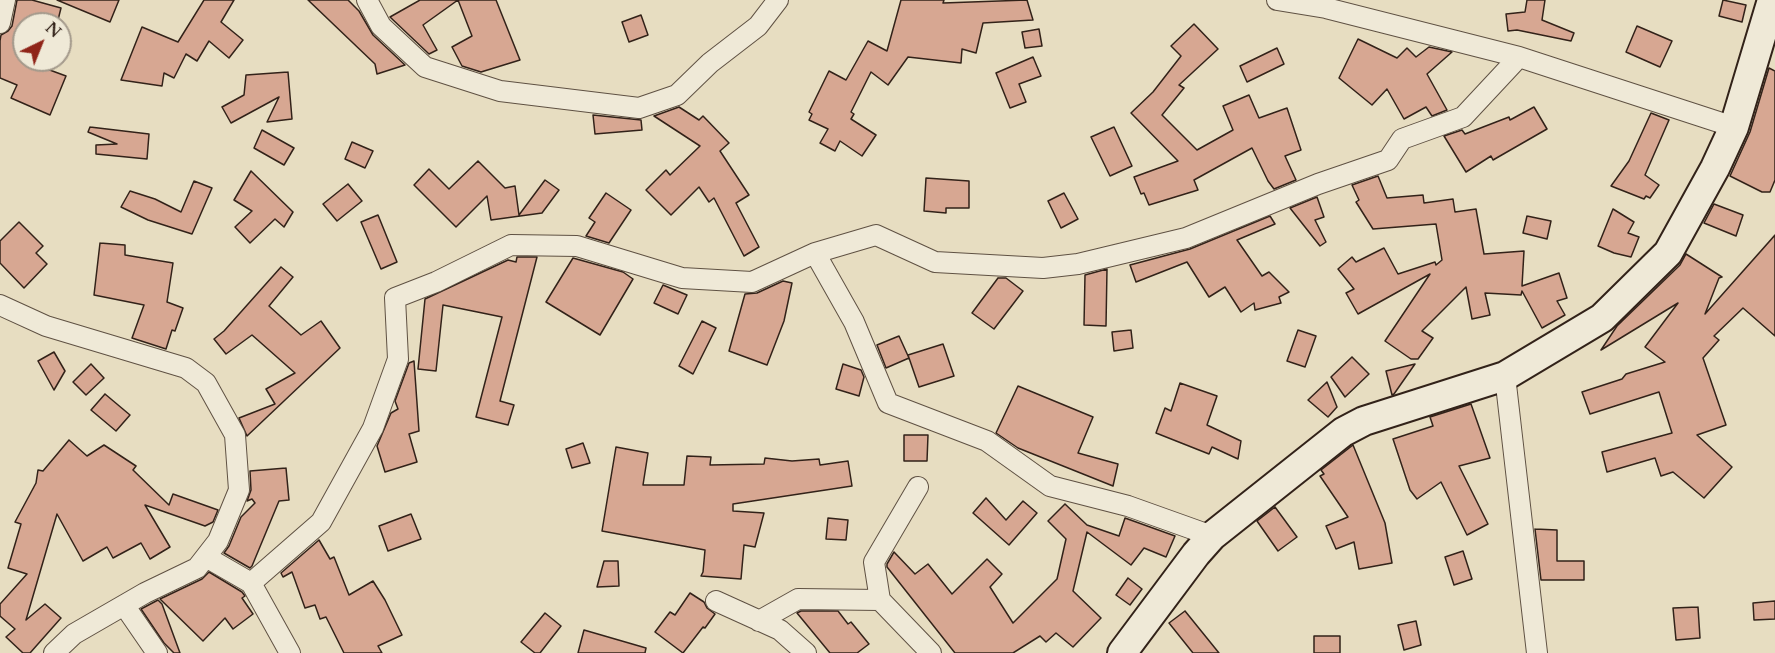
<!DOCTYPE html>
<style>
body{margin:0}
#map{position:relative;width:1775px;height:653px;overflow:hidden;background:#e7ddc1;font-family:Cardo,serif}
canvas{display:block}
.north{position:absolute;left:12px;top:12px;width:60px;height:60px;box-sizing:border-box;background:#efe9d7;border:2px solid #a3998b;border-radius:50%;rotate:43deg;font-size:16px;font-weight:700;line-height:24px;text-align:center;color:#322219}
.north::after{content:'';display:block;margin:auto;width:21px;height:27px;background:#8f2418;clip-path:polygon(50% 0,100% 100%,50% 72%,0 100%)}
</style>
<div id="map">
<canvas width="1775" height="653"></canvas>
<div class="north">N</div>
</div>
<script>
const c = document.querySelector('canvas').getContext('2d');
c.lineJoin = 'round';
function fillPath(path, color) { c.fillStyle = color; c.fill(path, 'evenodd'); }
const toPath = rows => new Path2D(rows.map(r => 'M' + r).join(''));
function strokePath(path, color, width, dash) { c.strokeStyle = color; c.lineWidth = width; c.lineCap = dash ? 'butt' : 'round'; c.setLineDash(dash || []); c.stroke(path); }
const building = toPath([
 [17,0,32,0,61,8,57,24,24,24,24,60,49,60,47,69,66,76,50,115,11,98,17,85,0,78,0,41,1,35,8,31,12,26,17,0],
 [57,0,119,0,110,22,57,0],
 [204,0,234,0,221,22,243,40,229,58,209,41,197,61,186,54,174,78,164,73,162,86,121,80,142,27,178,42,204,0],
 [308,0,348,0,359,11,373,35,405,65,377,74,375,64,308,0],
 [420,0,496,0,520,60,481,72,462,66,452,47,472,36,458,0,423,25,437,50,429,54,390,17,420,0],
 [901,0,944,0,943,3,1027,0,1033,20,983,23,976,53,962,49,961,63,908,57,888,85,871,72,851,112,854,114,851,119,876,135,862,156,840,141,835,151,820,143,828,129,809,120,812,114,809,112,829,71,846,80,868,41,887,51,901,0],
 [1527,0,1545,0,1542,20,1574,33,1571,41,1517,30,1508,31,1506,14,1525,12,1527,0],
 [1723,0,1746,5,1742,22,1719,16,1723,0],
 [641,15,648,35,629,42,622,22,641,15],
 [1194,24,1218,49,1179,85,1184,88,1162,115,1197,150,1233,130,1223,106,1249,95,1259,118,1287,108,1301,150,1285,156,1296,180,1274,189,1268,181,1252,148,1194,180,1198,190,1149,205,1144,193,1141,194,1134,177,1178,161,1131,113,1153,92,1181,56,1171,46,1194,24],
 [1637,26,1672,41,1660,67,1626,52,1637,26],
 [1039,29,1042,46,1025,48,1022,32,1039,29],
 [1358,39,1397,58,1407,48,1416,57,1429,47,1452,52,1427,74,1447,110,1432,116,1426,107,1404,119,1387,89,1372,105,1339,78,1358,39],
 [1277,48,1284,64,1247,82,1240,66,1277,48],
 [1033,57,1041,76,1019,84,1026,102,1010,108,996,73,1033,57],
 [1769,68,1775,71,1775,180,1770,192,1762,192,1730,176,1750,132,1769,68],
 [288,72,292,119,267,122,279,97,231,123,222,107,244,95,246,75,288,72],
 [679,107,699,120,703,116,729,143,720,151,749,195,736,203,759,247,744,256,714,198,709,202,699,187,671,215,646,190,666,170,670,175,700,146,654,116,679,107],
 [1534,107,1547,129,1493,160,1491,156,1466,172,1444,136,1462,130,1465,134,1509,117,1510,120,1534,107],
 [1651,113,1669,120,1645,175,1659,185,1650,198,1646,196,1644,199,1611,186,1629,161,1651,113],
 [593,115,641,120,642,130,595,134,593,115],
 [90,127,149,134,147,159,96,154,96,145,117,144,88,132,90,127],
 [1114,127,1132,166,1110,176,1091,137,1114,127],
 [262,130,294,148,284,165,254,148,262,130],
 [352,142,373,151,365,168,345,159,352,142],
 [478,161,505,188,515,186,519,215,545,180,559,190,542,213,491,220,487,196,456,227,414,185,429,169,449,189,478,161],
 [251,171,293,212,284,227,275,219,250,243,235,227,252,211,234,200,251,171],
 [1378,176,1387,198,1423,195,1424,203,1453,199,1455,212,1476,209,1484,254,1524,251,1522,286,1559,273,1567,298,1557,301,1565,315,1542,328,1522,291,1521,295,1485,293,1490,315,1472,319,1466,287,1422,331,1433,338,1418,359,1411,359,1385,341,1430,274,1358,314,1346,293,1354,289,1338,269,1352,257,1356,262,1384,248,1398,274,1435,262,1436,265,1442,260,1436,224,1373,229,1356,202,1359,200,1352,185,1378,176],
 [926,178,969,181,969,208,946,208,946,213,924,211,926,178],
 [194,181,212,188,192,234,148,220,121,207,130,191,155,199,181,212,194,181],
 [348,184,362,201,337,221,323,204,348,184],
 [606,193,631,210,609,243,586,236,595,222,589,218,606,193],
 [1064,193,1078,219,1061,228,1048,201,1064,193],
 [1317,197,1324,217,1315,220,1326,242,1320,246,1290,208,1317,197],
 [1714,204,1743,215,1736,236,1704,223,1714,204],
 [1613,209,1634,222,1628,233,1639,237,1631,257,1614,253,1598,246,1613,209],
 [378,215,397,262,381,269,361,222,378,215],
 [1270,216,1275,224,1237,240,1262,276,1269,272,1289,292,1279,297,1281,303,1255,310,1254,303,1241,312,1225,287,1209,297,1187,262,1136,282,1130,265,1190,249,1270,216],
 [1527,216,1551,221,1547,239,1523,233,1527,216],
 [19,222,43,246,36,253,47,264,24,288,0,263,0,241,19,222],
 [1775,235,1775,336,1743,308,1714,336,1719,340,1703,358,1726,425,1697,435,1732,467,1704,498,1673,472,1661,476,1655,458,1607,472,1602,452,1672,433,1659,392,1590,414,1582,392,1622,379,1626,374,1665,362,1645,347,1678,303,1601,350,1617,326,1680,265,1686,254,1722,277,1719,278,1705,314,1775,235],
 [100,243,125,245,125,255,173,263,167,302,183,308,175,331,172,330,166,349,132,338,144,305,94,295,100,243],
 [517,257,537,257,500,401,514,405,508,425,476,417,502,317,443,305,436,371,418,369,425,299,508,260,516,262,517,257],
 [573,258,623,272,633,279,600,335,546,302,573,258],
 [281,267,293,277,269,306,301,335,321,321,340,348,247,436,239,418,275,404,266,389,295,373,252,335,226,354,214,339,224,331,281,267],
 [1107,269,1106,326,1084,325,1085,275,1107,269],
 [998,278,1006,278,1023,291,994,329,972,313,998,278],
 [783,281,792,283,784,321,767,365,729,351,745,294,757,293,783,281],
 [663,285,687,295,678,314,654,303,663,285],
 [702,321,716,328,693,374,679,366,702,321],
 [1131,330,1133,348,1114,351,1112,332,1131,330],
 [1298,330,1316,336,1305,367,1287,361,1298,330],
 [899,336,909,358,886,368,877,345,899,336],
 [943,344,954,376,919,387,908,355,943,344],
 [54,352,65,371,54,390,38,361,54,352],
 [1352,357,1369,374,1345,397,1331,377,1352,357],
 [414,361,419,431,409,434,417,462,385,472,377,446,391,413,398,409,395,401,409,363,414,361],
 [91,364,104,378,86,395,73,382,91,364],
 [843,364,861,370,864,377,859,396,836,389,843,364],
 [1415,364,1394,394,1392,395,1386,371,1415,364],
 [1327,382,1337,407,1328,417,1308,400,1327,382],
 [1180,383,1217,396,1207,425,1241,441,1238,459,1212,447,1209,454,1156,433,1165,408,1171,411,1180,383],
 [1018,386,1093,417,1078,453,1118,464,1113,486,1018,448,996,433,1018,386],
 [105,394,130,415,116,431,91,410,105,394],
 [1471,404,1490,458,1459,466,1488,524,1467,535,1441,482,1417,499,1410,490,1393,439,1433,426,1430,417,1471,404],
 [904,435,928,435,927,461,904,461,904,435],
 [69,440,87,456,104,445,136,466,133,470,169,505,173,494,218,510,213,522,205,526,145,505,170,547,150,559,141,543,113,558,107,547,83,561,57,514,26,620,45,604,61,618,30,653,23,653,6,637,15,629,0,616,0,604,27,574,8,568,21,524,15,522,36,483,38,470,43,471,69,440],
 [583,443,590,463,572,468,566,449,583,443],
 [1353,445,1385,523,1392,563,1359,569,1354,542,1336,549,1326,526,1348,517,1320,476,1324,474,1321,470,1353,445],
 [616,447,648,453,643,485,684,485,687,456,711,457,710,465,764,464,765,458,792,461,819,459,820,465,848,461,852,486,733,504,733,511,764,513,755,547,744,545,741,579,701,576,703,572,705,550,602,531,616,447],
 [286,468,289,500,279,501,252,566,250,568,224,553,229,546,241,517,255,503,252,499,247,501,251,490,250,471,286,468],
 [986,498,1006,520,1023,501,1037,513,1009,545,973,513,986,498],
 [1065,504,1087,525,1119,536,1125,518,1175,536,1166,557,1144,548,1131,565,1087,532,1073,591,1101,618,1073,647,1056,633,1046,642,1040,636,1013,653,955,653,887,567,887,564,894,552,915,574,928,564,952,594,987,559,1002,574,990,587,1013,623,1057,579,1066,539,1048,521,1065,504],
 [1275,507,1297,537,1278,551,1257,521,1275,507],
 [411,514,421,539,388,551,379,526,411,514],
 [828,518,848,520,846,540,826,539,828,518],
 [1535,529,1557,530,1557,561,1584,561,1584,580,1541,580,1535,529],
 [319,540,330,559,334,557,349,595,373,581,385,600,402,635,378,646,382,653,344,653,326,617,320,619,315,605,305,608,292,572,283,577,281,573,319,540],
 [1463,551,1472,579,1454,585,1445,557,1463,551],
 [604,561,618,561,619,586,597,587,604,561],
 [209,572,242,592,245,596,242,598,253,614,233,629,225,618,203,641,160,599,202,579,209,572],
 [1128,578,1142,589,1130,605,1116,595,1128,578],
 [690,593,704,602,707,608,715,614,705,628,703,627,683,653,655,632,670,612,675,615,690,593],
 [158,600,162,604,180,653,174,653,164,643,141,609,158,600],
 [1775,601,1775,619,1754,620,1753,603,1775,601],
 [1698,607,1700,638,1676,640,1673,608,1698,607],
 [801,611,838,611,848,624,851,622,869,644,857,653,830,653,797,613,801,611],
 [1185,611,1219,653,1193,653,1169,623,1185,611],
 [545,613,561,626,540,653,535,653,521,642,545,613],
 [1416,621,1421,645,1404,650,1398,625,1416,621],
 [584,630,646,648,645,653,578,653,584,630],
 [1314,636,1340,636,1340,653,1314,653,1314,636]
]);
fillPath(building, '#d7a792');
strokePath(building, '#322219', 1.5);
const minor = toPath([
 [367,0,381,26,425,67,500,91,639,108,677,95,710,63,758,26,778,0],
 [1277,0,1326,8,1519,57,1734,127],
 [0,23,5,0],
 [815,253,876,235,935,262,1043,268,1078,264,1186,238,1318,184,1388,160,1402,139,1463,117,1519,57],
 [0,305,46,326,186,368,206,383,235,435,239,490,218,541,197,568,145,593,74,634,54,653],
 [1505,376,1537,653],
 [206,557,251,583,290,653],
 [251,583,321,522,373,428,398,359,395,298,436,282,511,245,577,246,682,278,752,282,815,253,854,322,888,403,987,441,1050,486,1128,506,1212,536],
 [880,600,874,562,918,487],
 [716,601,780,630,806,653],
 [124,605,157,653],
 [759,621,798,599,880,600,931,653]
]);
const secondary = toPath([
 [1122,653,1196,554,1212,536,1343,432,1364,421,1505,376,1602,318,1668,253,1715,168,1734,127,1772,0]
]);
strokePath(minor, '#5f5143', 22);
strokePath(secondary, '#322219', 32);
strokePath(minor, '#efe9d7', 20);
strokePath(secondary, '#efe9d7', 28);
</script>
